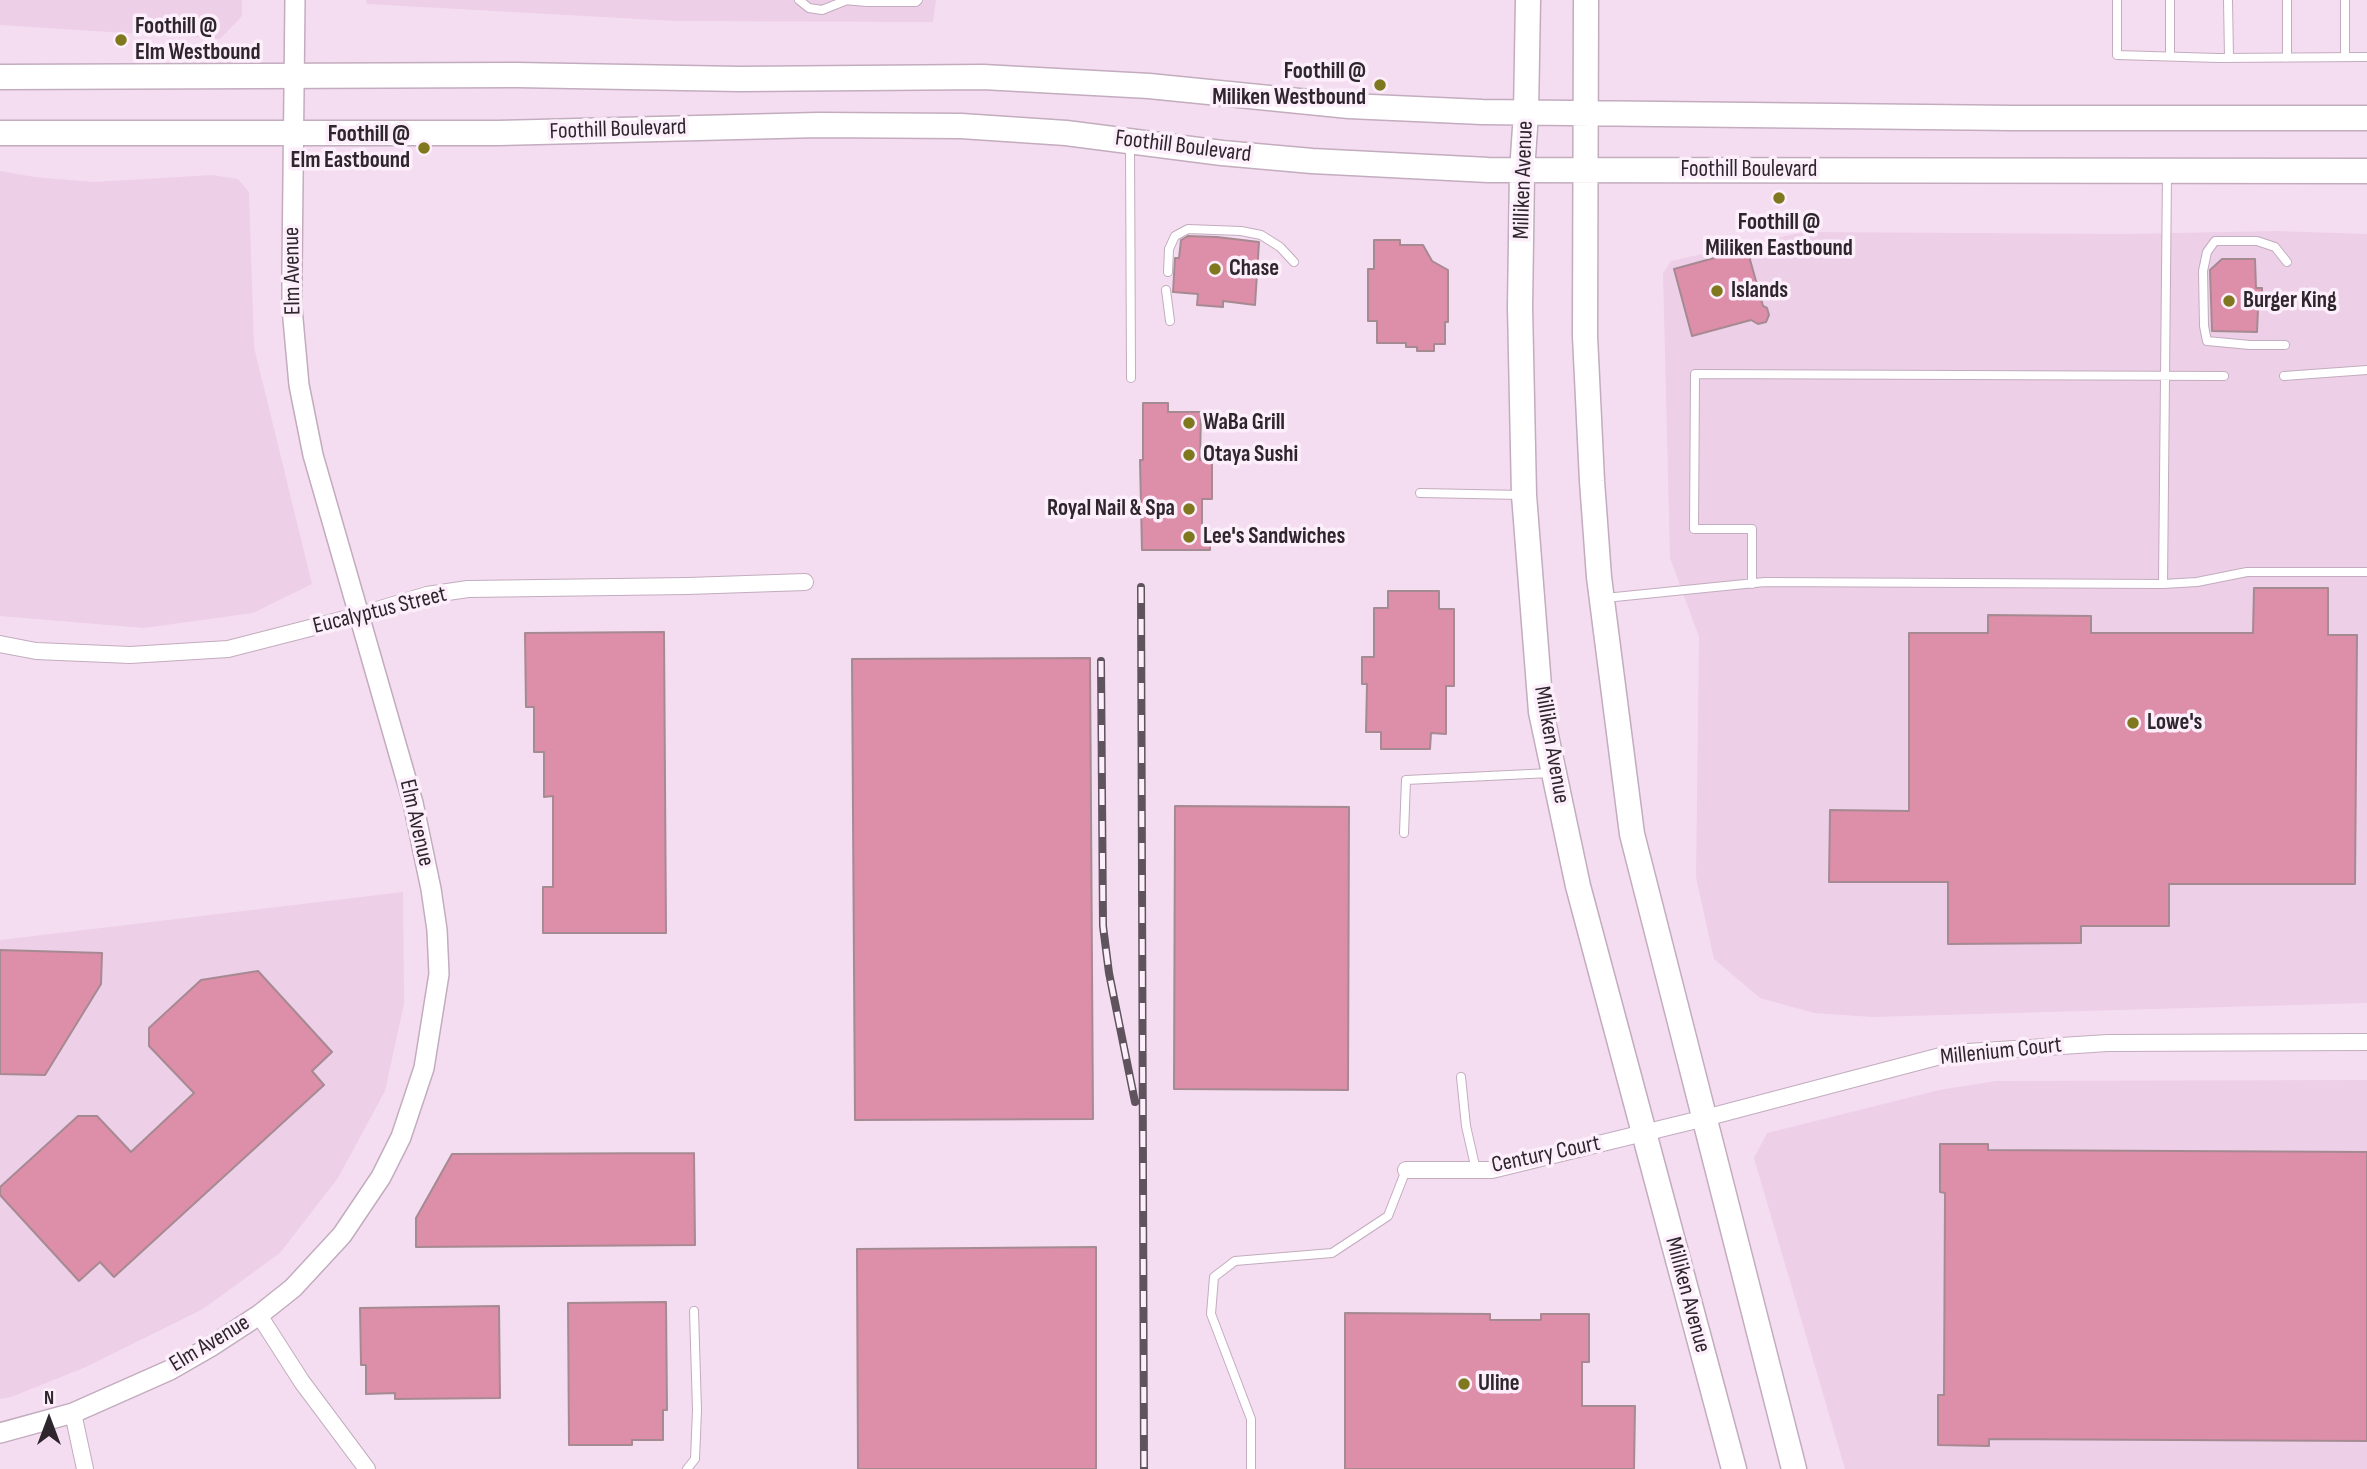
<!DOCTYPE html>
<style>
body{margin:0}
#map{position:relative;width:2367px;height:1469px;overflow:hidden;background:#f5ddf1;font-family:"Sofia Sans Condensed",sans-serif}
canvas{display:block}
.north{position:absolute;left:14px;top:1385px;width:70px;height:70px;-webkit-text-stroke:5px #fceefa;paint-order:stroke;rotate:0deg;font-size:19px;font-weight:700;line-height:28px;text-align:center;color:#2e262d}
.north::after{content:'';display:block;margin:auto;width:24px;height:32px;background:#2e262d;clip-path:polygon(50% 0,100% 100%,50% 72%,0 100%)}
</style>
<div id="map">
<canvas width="2367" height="1469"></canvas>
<div class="north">N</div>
</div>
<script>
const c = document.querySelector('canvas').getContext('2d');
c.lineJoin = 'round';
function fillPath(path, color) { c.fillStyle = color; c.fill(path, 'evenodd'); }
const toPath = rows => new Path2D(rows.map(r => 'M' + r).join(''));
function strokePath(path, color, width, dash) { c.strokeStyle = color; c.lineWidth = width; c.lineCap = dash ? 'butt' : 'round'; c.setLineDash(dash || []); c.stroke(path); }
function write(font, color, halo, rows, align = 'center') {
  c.font = font + ' "Sofia Sans Condensed",sans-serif'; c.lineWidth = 7; c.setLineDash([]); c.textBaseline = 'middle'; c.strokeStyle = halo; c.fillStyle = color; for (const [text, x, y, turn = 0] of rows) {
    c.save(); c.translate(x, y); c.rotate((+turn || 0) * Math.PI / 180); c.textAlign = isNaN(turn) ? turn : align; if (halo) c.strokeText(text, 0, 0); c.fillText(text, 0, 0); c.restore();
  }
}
fillPath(toPath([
 [0,0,242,0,242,16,220,39,0,25],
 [366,0,936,0,933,22,675,21,367,4],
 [0,171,34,177,94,182,212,175,238,179,249,192,254,347,312,584,253,613,144,628,0,616],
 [2277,231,2367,234,2367,1003,1872,1017,1814,1013,1760,998,1714,959,1696,877,1699,637,1670,558,1663,273,1671,261,1804,232,2124,234],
 [403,892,404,1004,385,1091,338,1178,280,1253,203,1309,86,1367,11,1397,0,1399,0,940],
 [2367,1080,2367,1469,1845,1469,1754,1158,1767,1133,1939,1090,1996,1081]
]), '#edcfe8');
const building = toPath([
 [1188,236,1217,237,1259,242,1255,305,1223,301,1223,307,1197,305,1198,294,1173,292,1175,258,1179,258,1181,240,1188,236],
 [1374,240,1400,240,1400,245,1423,245,1432,261,1448,270,1448,322,1445,322,1445,344,1434,344,1434,351,1417,351,1417,347,1406,347,1406,343,1377,343,1377,321,1368,321,1368,269,1374,269,1374,240],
 [1747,249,1763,306,1767,308,1769,315,1766,322,1758,324,1751,320,1692,336,1674,269,1747,249],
 [2222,259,2255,259,2256,288,2262,288,2262,308,2258,309,2257,332,2212,331,2210,270,2222,259],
 [1143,403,1168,403,1168,412,1201,412,1200,460,1212,460,1212,499,1202,499,1202,531,1210,531,1210,550,1142,550,1140,460,1143,460,1143,403],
 [2254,588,2328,588,2328,635,2357,635,2355,884,2169,884,2169,926,2081,926,2081,943,1948,944,1948,882,1829,882,1830,810,1909,811,1909,633,1988,633,1988,615,2091,616,2091,633,2253,633,2254,588],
 [1388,591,1439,591,1439,609,1454,609,1454,686,1446,686,1446,734,1431,733,1430,749,1381,749,1381,732,1366,732,1367,684,1362,684,1362,657,1374,657,1374,608,1388,608,1388,591],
 [664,632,666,933,543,933,543,887,553,887,553,796,544,797,544,752,534,752,534,707,526,707,525,633,664,632],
 [1090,658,1093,1119,855,1120,852,659,1090,658],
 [1175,806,1349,807,1348,1090,1174,1089,1175,806],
 [0,950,102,953,101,984,45,1075,0,1074,0,950],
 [258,971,332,1052,312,1071,324,1085,114,1277,100,1262,79,1281,0,1195,0,1187,78,1116,97,1116,131,1152,194,1093,149,1046,149,1028,201,980,258,971],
 [1940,1144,1988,1144,1988,1150,2367,1152,2367,1441,1989,1439,1989,1446,1938,1445,1938,1395,1944,1395,1945,1193,1940,1192,1940,1144],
 [694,1153,695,1245,416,1247,416,1218,452,1154,694,1153],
 [1096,1247,1096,1469,858,1469,857,1249,1096,1247],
 [666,1302,667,1410,663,1410,663,1440,632,1440,632,1445,569,1445,568,1303,666,1302],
 [499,1306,500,1398,395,1399,395,1393,366,1394,366,1365,361,1365,360,1308,499,1306],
 [1345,1313,1490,1314,1490,1320,1541,1320,1541,1314,1589,1314,1589,1362,1582,1362,1582,1406,1635,1406,1634,1469,1345,1469,1345,1313]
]);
fillPath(building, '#dd8ea8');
strokePath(building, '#a68a92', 2);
const service = toPath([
 [799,0,809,8,822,10,847,0],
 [844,0,867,2,916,2,918,0],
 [2117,0,2117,55,2218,58,2367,57],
 [2228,0,2229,58],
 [2170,56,2170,0],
 [2345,57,2345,0],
 [2287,58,2287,0],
 [1130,144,1131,378],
 [1168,272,1169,249,1175,236,1188,229,1241,231,1261,235,1280,247,1294,262],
 [1166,290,1170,321],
 [2285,345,2250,345,2207,341,2204,326,2203,271,2207,252,2215,241,2257,241,2275,247,2287,262],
 [2284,376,2367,370],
 [1420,493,1522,495],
 [1752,584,1752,529,1694,529,1695,374,2224,376],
 [2163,584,2167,173],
 [1605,598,1765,582,2163,584,2197,582,2247,572,2367,572],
 [1404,833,1406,780,1550,773],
 [1461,1077,1466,1126,1476,1170],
 [687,1469,695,1459,697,1410,694,1311],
 [1251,1469,1251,1419,1211,1314,1214,1277,1235,1261,1332,1253,1388,1216,1406,1170]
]);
const minor = toPath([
 [0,644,36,651,130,655,228,649,357,616,427,595,468,589,688,586,805,582],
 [1406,1170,1492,1170,1705,1118,1952,1053,2108,1043,2367,1042],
 [259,1315,302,1382,367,1469],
 [73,1413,85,1469]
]);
const tertiary = toPath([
 [0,1433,73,1413,170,1370,210,1347,259,1315,293,1288,342,1235,381,1177,401,1137,424,1068,439,974,437,930,431,889,413,803,313,455,299,385,292,308,292,269,295,0]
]);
const primary = toPath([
 [1528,0,1526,113,1522,171,1520,307,1524,495,1541,712,1578,886,1734,1469],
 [1586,0,1585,336,1592,481,1599,577,1632,834,1794,1469],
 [0,77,516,75,740,79,983,77,1149,86,1349,106,1482,112,2013,118,2367,118],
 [0,133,498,133,818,125,961,126,1066,133,1222,153,1312,161,1488,170,2367,171]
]);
strokePath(service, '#c2acbe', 10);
strokePath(minor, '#c2acbe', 18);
strokePath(tertiary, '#c2acbe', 22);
strokePath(primary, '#c2acbe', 27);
strokePath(service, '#fff', 8);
strokePath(minor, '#fff', 16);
strokePath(tertiary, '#fff', 19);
strokePath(primary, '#fff', 24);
const rail = toPath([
 [1141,587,1144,1469],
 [1101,661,1103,926,1109,973,1135,1102]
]);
strokePath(rail, '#5f535e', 8);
strokePath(rail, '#fceefa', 5, [16]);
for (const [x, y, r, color] of [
 [121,40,7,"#7f781e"],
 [1380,85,7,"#7f781e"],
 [424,148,7,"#7f781e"],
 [1779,198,7,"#7f781e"],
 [1215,269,7,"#7f781e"],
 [1717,291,7,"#7f781e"],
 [2229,301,7,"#7f781e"],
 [1189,423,7,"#7f781e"],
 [1189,455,7,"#7f781e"],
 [1189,509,7,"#7f781e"],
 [1189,537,7,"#7f781e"],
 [2133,723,7,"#7f781e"],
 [1464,1384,7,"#7f781e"]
]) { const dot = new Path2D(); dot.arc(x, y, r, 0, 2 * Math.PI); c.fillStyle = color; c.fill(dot); strokePath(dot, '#fceefa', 2.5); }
write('bold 23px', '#2e262d', '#fceefa', [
 ["Foothill @",135,27],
 ["Elm Westbound",135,53],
 ["Foothill @",1366,72,"right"],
 ["Miliken Westbound",1366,98,"right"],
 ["Foothill @",410,135,"right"],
 ["Elm Eastbound",410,161,"right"],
 ["Foothill @",1779,223,"center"],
 ["Miliken Eastbound",1779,249,"center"],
 ["Chase",1229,269],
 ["Islands",1731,291],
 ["Burger King",2243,301],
 ["WaBa Grill",1203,423],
 ["Otaya Sushi",1203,455],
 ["Royal Nail & Spa",1175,509,"right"],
 ["Lee's Sandwiches",1203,537],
 ["Lowe's",2147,723],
 ["Uline",1478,1384]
], 'left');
write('23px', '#2e262d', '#fceefa', [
 ["Foothill Boulevard",618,130,-2],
 ["Foothill Boulevard",1183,147,7],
 ["Foothill Boulevard",1749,170],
 ["Milliken Avenue",1524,180,-88],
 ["Elm Avenue",293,271,-91],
 ["Eucalyptus Street",380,611,-14],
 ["Milliken Avenue",1551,745,80],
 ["Elm Avenue",416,823,77],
 ["Millenium Court",2001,1052,-6],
 ["Century Court",1546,1155,-12],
 ["Milliken Avenue",1687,1295,75],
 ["Elm Avenue",210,1344,-31]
]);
</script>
